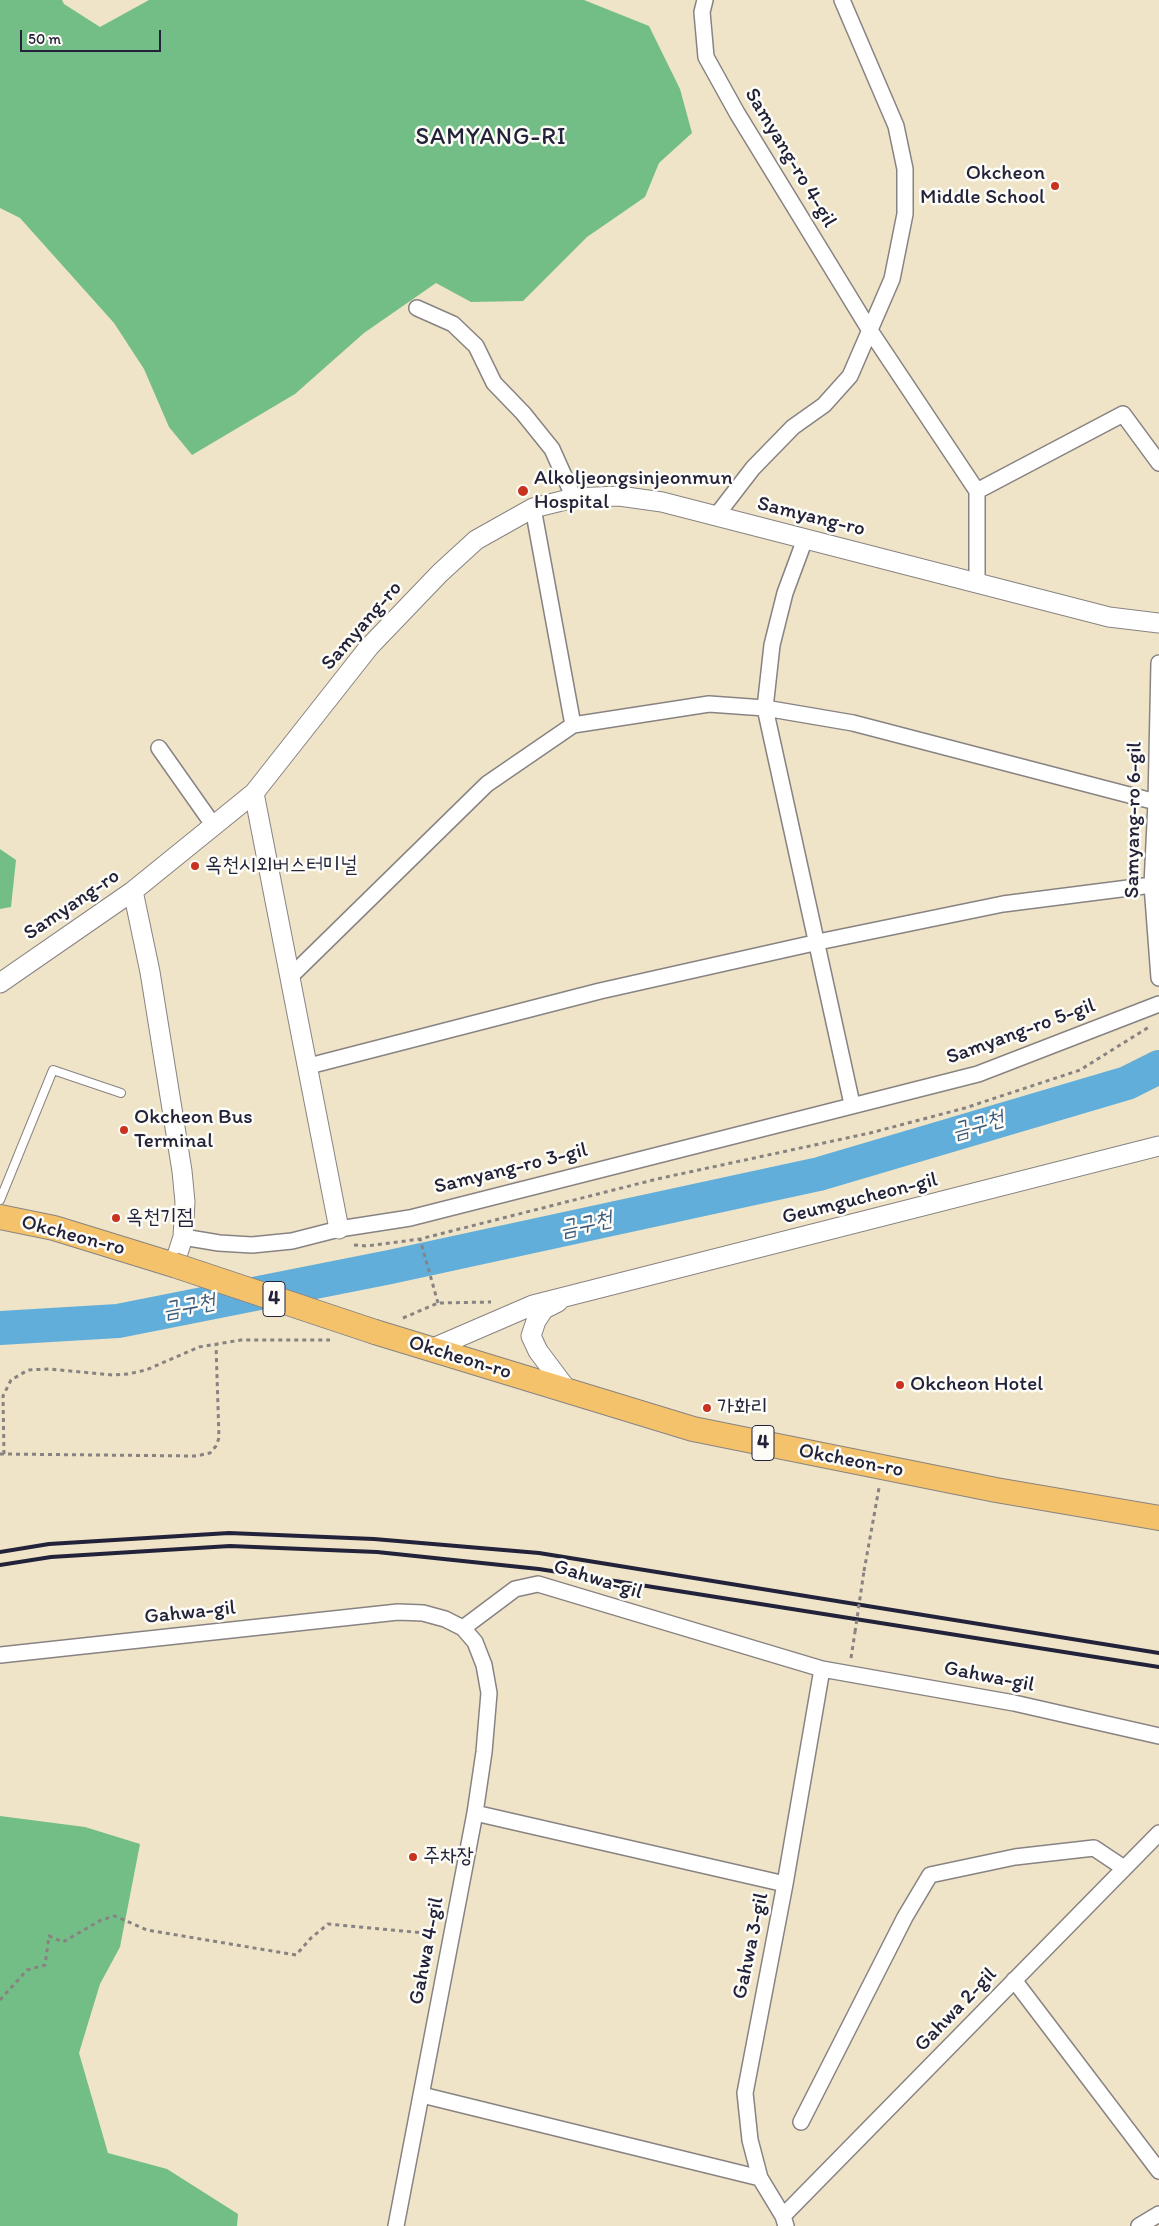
<!DOCTYPE html>
<meta charset="utf-8">
<style>
body{margin:0}
#map{position:relative;width:1159px;height:2226px;overflow:hidden;background:#efe4c8;font-family:Itim,sans-serif}
canvas{display:block}
.scale{position:absolute;left:20px;top:30px;width:141px;height:22px;box-sizing:border-box;border:2px solid #22223b;border-top:0;padding-left:6px;font-size:15px;line-height:18px;white-space:nowrap;color:#22223b;-webkit-text-stroke:4px #fdfcf7;paint-order:stroke}
</style>
<div id="map">
<canvas width="1159" height="2226"></canvas>
<div class="scale">50 m</div>
</div>
<script>
const c = document.querySelector('canvas').getContext('2d');
c.lineJoin = 'round';
function fillPath(path, color) { c.fillStyle = color; c.fill(path, 'evenodd'); }
const toPath = rows => new Path2D(rows.map(r => 'M' + r).join(''));
function strokePath(path, color, width, dash) { c.strokeStyle = color; c.lineWidth = width; c.lineCap = dash ? 'butt' : 'round'; c.setLineDash(dash || []); c.stroke(path); }
function write(font, color, halo, rows, align = 'center') {
  c.font = font + ' Itim,"Poor Story",sans-serif'; c.lineWidth = 5; c.setLineDash([]); c.textBaseline = 'middle'; c.strokeStyle = halo; c.fillStyle = color; for (const [text, x, y, turn = 0] of rows) {
    c.save(); c.translate(x, y); c.rotate((+turn || 0) * Math.PI / 180); c.textAlign = isNaN(turn) ? turn : align; if (halo) c.strokeText(text, 0, 0); c.fillText(text, 0, 0); c.restore();
  }
}
fillPath(toPath([
 [0,0,62,0,64,4,100,27,149,0,584,0,649,26,680,89,692,133,659,163,645,197,587,237,523,301,471,302,436,283,364,333,295,394,192,455,169,427,144,369,114,323,20,218,0,208],
 [0,849,16,860,11,907,0,909],
 [0,1816,85,1827,140,1844,120,1947,100,1984,79,2053,108,2153,167,2169,238,2214,237,2226,0,2226]
]), '#73be86');
strokePath(toPath([
 [0,1328,118,1321,390,1267,819,1174,1127,1083,1159,1067]
]), '#61aeda', 34);
const service = toPath([
 [0,1200,53,1070,121,1093]
]);
const minor = toPath([
 [705,0,702,12,706,57,737,113,869,329,977,491,1123,414,1159,463],
 [417,308,453,324,476,346,494,383,523,413,552,449,574,498],
 [533,508,573,725],
 [716,516,753,468,793,427,824,405,850,376,892,279,905,214,905,169,896,126,842,0],
 [805,539,785,593,772,645,765,708,852,1104],
 [977,583,977,491],
 [1159,663,1156,802,1152,885,1159,978],
 [159,748,214,826],
 [291,976,487,784,573,725,709,704,765,708,853,723,1156,802],
 [309,1066,600,991,823,941,1003,904,1152,885],
 [183,1237,219,1243,252,1245,292,1241,339,1229,410,1218,978,1074,1159,1004],
 [0,1655,398,1612,423,1613,445,1619,463,1628,515,1589,538,1584,822,1669,1014,1703,1159,1736],
 [475,1813,785,1884],
 [1014,1980,1159,2171],
 [422,2095,760,2178],
 [801,2122,905,1917,930,1875,1015,1857,1094,1848,1124,1868],
 [783,2216,1159,1833],
 [396,2226,475,1813,484,1752,489,1693,484,1665,475,1642,463,1628],
 [786,2226,783,2216,760,2178,750,2140,745,2093,785,1884,822,1669],
 [1139,2226,1159,2214]
]);
const tertiary = toPath([
 [254,793,339,1229],
 [133,891,150,972,182,1171,185,1202,183,1237,174,1265],
 [0,983,133,891,254,793,369,647,440,573,476,540,533,508,574,498,619,496,662,502,1109,617,1159,623],
 [558,1302,544,1309,536,1321,531,1336,538,1351,568,1391],
 [431,1349,533,1305,1159,1146]
]);
const primary = toPath([
 [0,1217,54,1228,174,1265],
 [375,1332,693,1429,996,1490,1159,1518]
]);
strokePath(service, '#888382', 10);
strokePath(minor, '#888382', 18);
strokePath(tertiary, '#888382', 21);
strokePath(primary, '#888382', 26);
strokePath(toPath([
 [354,1245,367,1246,420,1239],
 [438,1303,420,1239,657,1179,870,1133,965,1108,1080,1070,1149,1027],
 [403,1318,438,1303,491,1302],
 [0,1454,196,1456,210,1453,216,1446,219,1438,216,1345],
 [4,1454,3,1396,11,1380,28,1370,49,1369,113,1375,128,1374,146,1370,199,1347,241,1340,330,1340],
 [864,1571,879,1488],
 [851,1658,855,1632],
 [0,2000,27,1970,45,1965,49,1936,63,1942,101,1920,115,1916,147,1930,296,1955,311,1938,328,1924,435,1934]
]), '#888382', 3, [4, 4]);
strokePath(service, '#fff', 8);
strokePath(minor, '#fff', 15);
strokePath(tertiary, '#fff', 19);
strokePath(primary, '#f3c26a', 24);
strokePath(toPath([
 [0,1552,49,1544,229,1533,374,1539,539,1553,1159,1653],
 [0,1565,51,1557,230,1546,377,1552,539,1569,1159,1667]
]), '#22223b', 4);
const primaryBridge = toPath([
 [174,1265,375,1332]
]);
strokePath(primaryBridge, '#888382', 26, []);
strokePath(toPath([
 [855,1632,864,1571]
]), '#888382', 3, [4, 4]);
strokePath(primaryBridge, '#f3c26a', 24);
for (const [x, y, r, color] of [
 [1055,186,5,"#c8321e"],
 [523,491,6,"#c8321e"],
 [195,866,5,"#c8321e"],
 [124,1130,5,"#c8321e"],
 [116,1218,5,"#c8321e"],
 [900,1385,5,"#c8321e"],
 [707,1408,5,"#c8321e"],
 [413,1857,5,"#c8321e"]
]) { const dot = new Path2D(); dot.arc(x, y, r, 0, 2 * Math.PI); c.fillStyle = color; c.fill(dot); strokePath(dot, '#fdfcf7', 2); }
for (const [x, y, w] of [
 [274,1299,22],
 [763,1443,22]
]) { const box = new Path2D(); box.roundRect(x - w / 2, y - 17.5, w, 35, 4); c.fillStyle = '#fdfcf7'; c.fill(box); strokePath(box, '#22223b', 1); }
write('bold 20px', '#22223b', null, [
 ["4",274,1299],
 ["4",763,1443]
]);
write('21px', '#22223b', '#fdfcf7', [
 ["Samyang-ro 4-gil",790,158,59],
 ["Samyang-ro",811,517,14],
 ["Samyang-ro",362,626,-49],
 ["Samyang-ro 6-gil",1134,820,-89],
 ["Samyang-ro",72,905,-34],
 ["Samyang-ro 5-gil",1021,1032,-20],
 ["Samyang-ro 3-gil",511,1169,-14],
 ["Geumgucheon-gil",860,1199,-14],
 ["Okcheon-ro",73,1236,15],
 ["Okcheon-ro",460,1358,17],
 ["Okcheon-ro",851,1461,11],
 ["Gahwa-gil",598,1580,17],
 ["Gahwa-gil",190,1613,-6],
 ["Gahwa-gil",989,1677,11],
 ["Gahwa 3-gil",751,1946,-78],
 ["Gahwa 4-gil",427,1951,-79],
 ["Gahwa 2-gil",956,2010,-46]
]);
write('21px', '#22223b', '#fdfcf7', [
 ["Okcheon",1045,174,"right"],
 ["Middle School",1045,198,"right"],
 ["Alkoljeongsinjeonmun",534,479],
 ["Hospital",534,503],
 ["옥천시외버스터미널",205,866],
 ["Okcheon Bus",134,1118],
 ["Terminal",134,1142],
 ["옥천기점",126,1218],
 ["Okcheon Hotel",910,1385],
 ["가화리",717,1408],
 ["주차장",423,1857]
], 'left');
write('italic 22px', '#3b5a7b', '#fdfcf7', [
 ["금구천",978,1126,-16],
 ["금구천",586,1225,-12],
 ["금구천",189,1307,-11]
]);
c.letterSpacing = '1px';
write('24px', '#22223b', '#fdfcf7', [
 ["SAMYANG-RI",491,138]
]);
c.letterSpacing = '0px';
</script>
